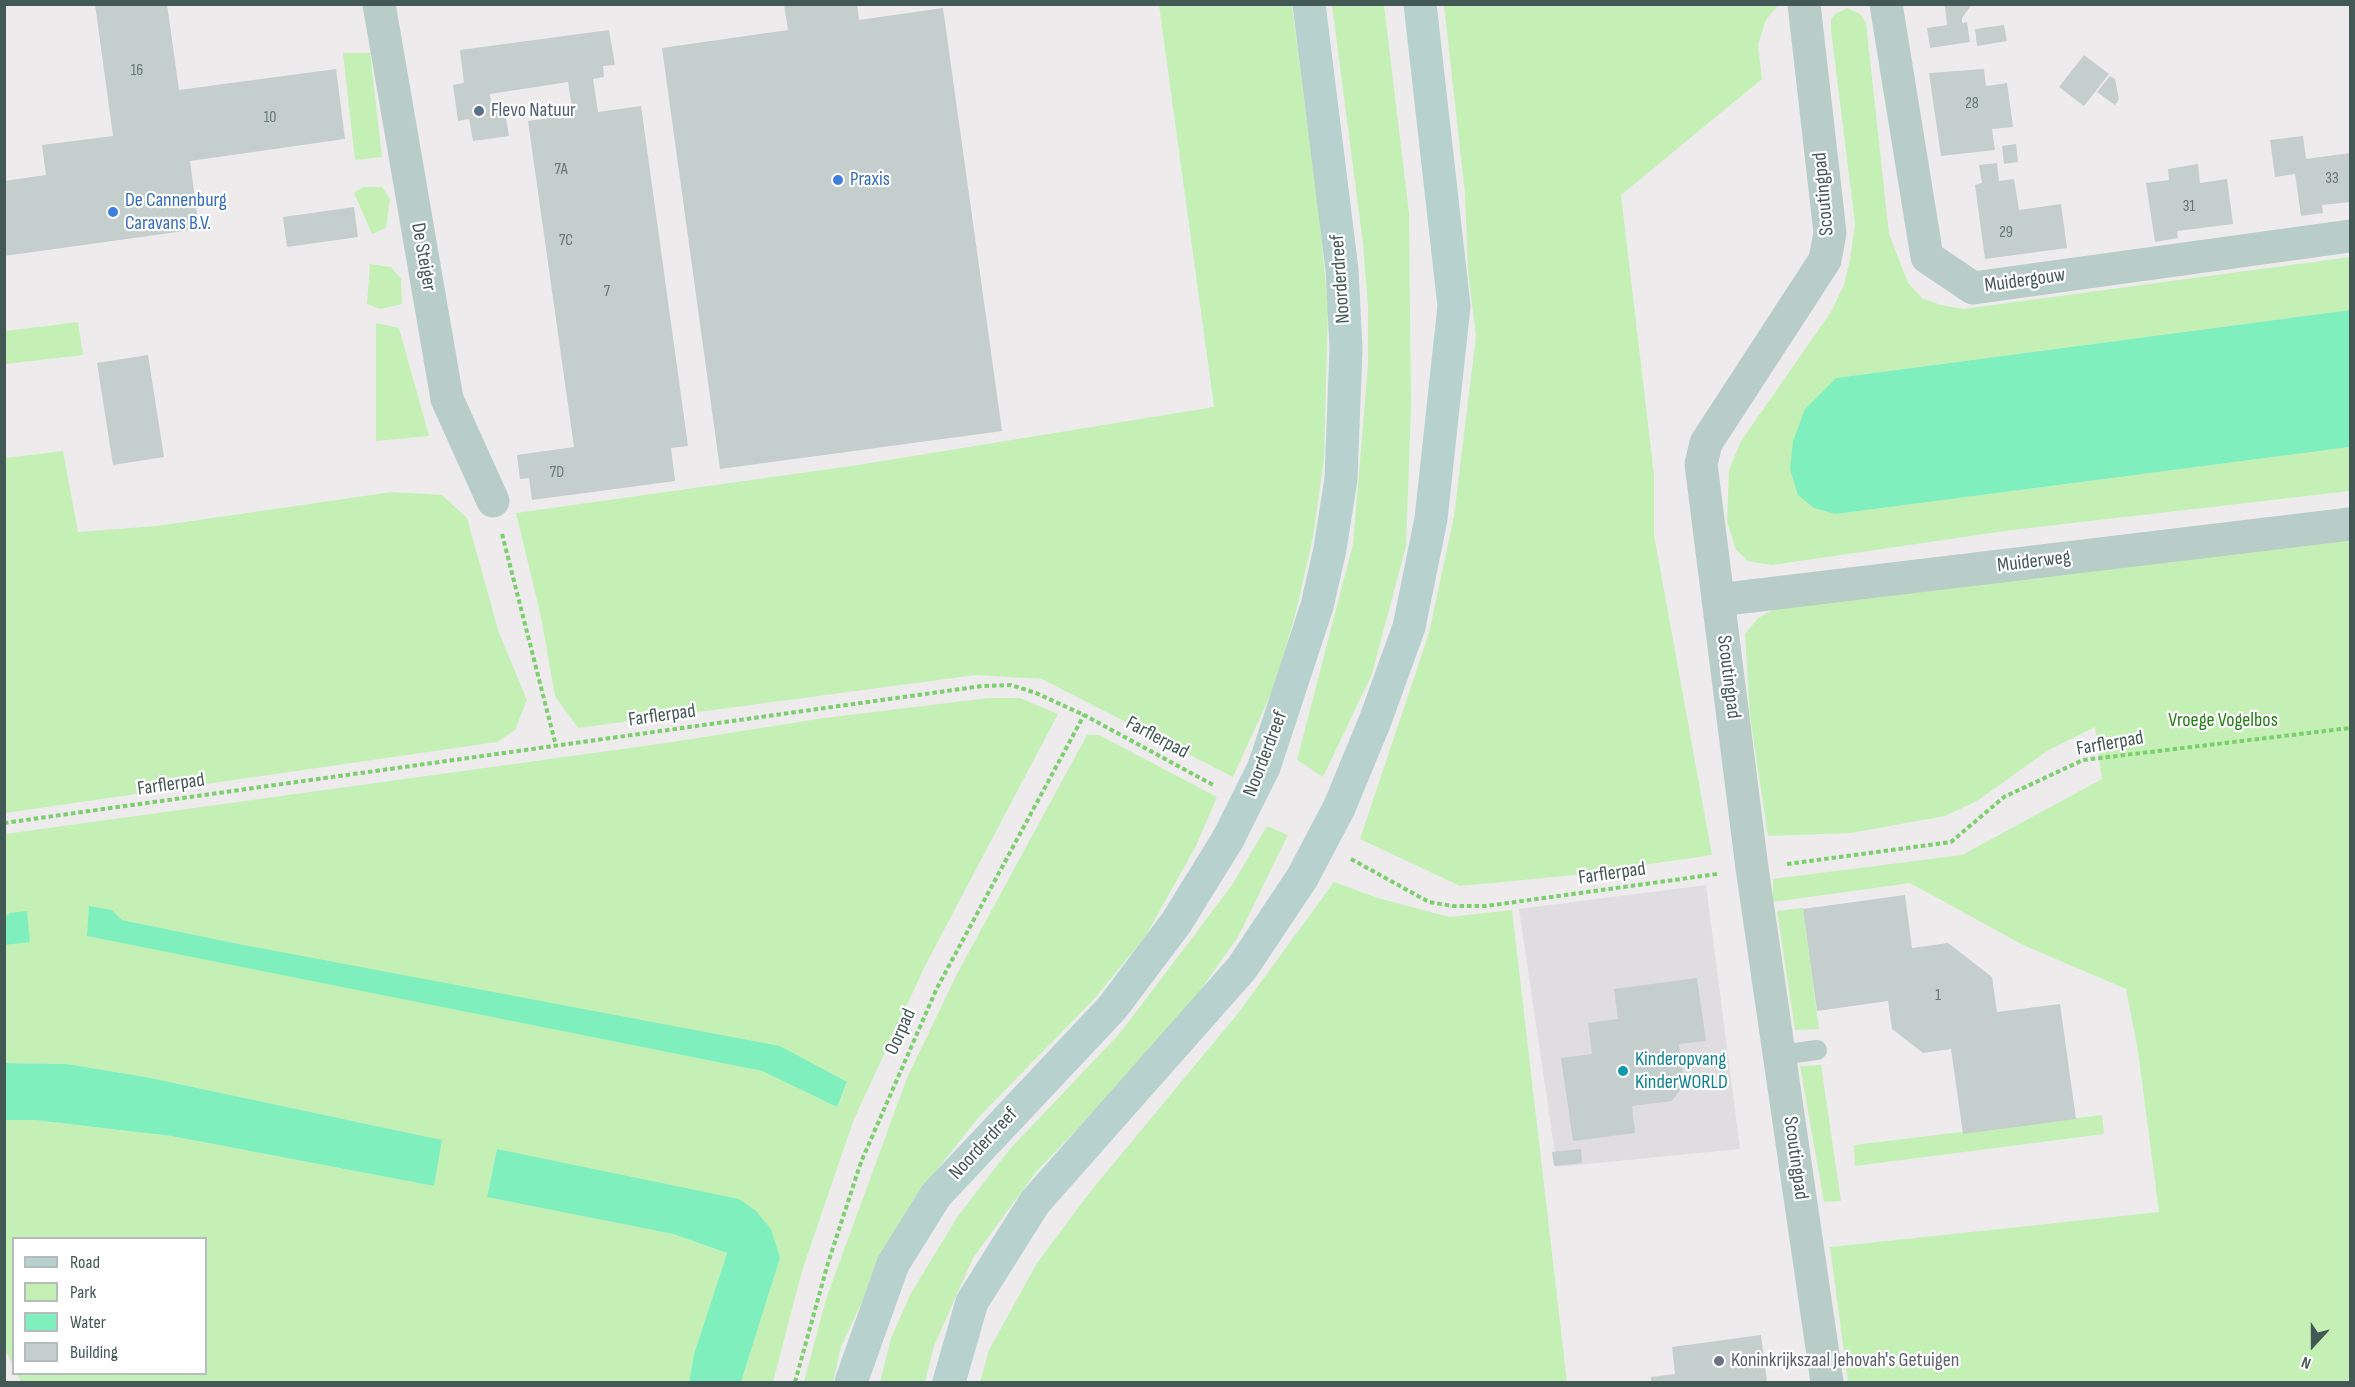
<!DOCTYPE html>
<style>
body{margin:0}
#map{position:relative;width:2355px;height:1387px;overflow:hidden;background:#eeebed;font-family:"Sofia Sans Condensed",sans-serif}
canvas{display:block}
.frame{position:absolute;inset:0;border:6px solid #435955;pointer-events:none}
.legend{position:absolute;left:12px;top:1237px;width:195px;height:138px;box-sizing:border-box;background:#fff;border:2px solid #b4bdbb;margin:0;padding:8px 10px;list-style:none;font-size:18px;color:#435955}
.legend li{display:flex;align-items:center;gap:12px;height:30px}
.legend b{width:30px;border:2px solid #b4bdbb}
.north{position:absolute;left:2283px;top:1315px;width:60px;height:60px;-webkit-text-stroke:4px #fff;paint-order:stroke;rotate:201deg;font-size:16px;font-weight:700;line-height:24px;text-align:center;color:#435955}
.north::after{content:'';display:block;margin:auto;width:21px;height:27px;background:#435955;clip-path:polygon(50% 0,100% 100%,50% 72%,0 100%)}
</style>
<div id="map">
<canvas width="2355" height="1387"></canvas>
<div class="frame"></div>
<ul class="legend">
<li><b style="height:8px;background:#b7d1ce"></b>Road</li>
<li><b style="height:16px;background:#c5f0b5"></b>Park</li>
<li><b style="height:16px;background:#80efbe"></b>Water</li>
<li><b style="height:16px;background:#c4cecd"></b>Building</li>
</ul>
<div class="north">N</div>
</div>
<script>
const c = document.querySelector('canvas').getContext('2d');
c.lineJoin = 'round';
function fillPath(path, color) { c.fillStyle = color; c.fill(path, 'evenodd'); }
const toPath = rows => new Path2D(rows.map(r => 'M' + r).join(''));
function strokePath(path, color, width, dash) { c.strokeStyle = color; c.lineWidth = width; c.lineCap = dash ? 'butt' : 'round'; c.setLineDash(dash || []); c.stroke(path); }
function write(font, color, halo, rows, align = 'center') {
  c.font = font + ' "Sofia Sans Condensed",sans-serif'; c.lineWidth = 4.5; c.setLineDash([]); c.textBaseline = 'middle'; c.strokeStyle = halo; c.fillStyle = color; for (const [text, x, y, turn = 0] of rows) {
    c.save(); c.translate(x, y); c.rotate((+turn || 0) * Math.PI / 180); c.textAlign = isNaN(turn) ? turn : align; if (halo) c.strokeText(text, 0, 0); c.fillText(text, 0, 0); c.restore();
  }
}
fillPath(toPath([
 [1706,885,1740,1149,1557,1167,1519,909]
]), '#dfdddf');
fillPath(toPath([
 [1159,5,1292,5,1318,204,1328,308,1324,459,1313,537,1296,612,1274,687,1233,777,1042,679,976,675,578,728,555,696,541,617,516,513,858,465,1214,407],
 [1332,5,1384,5,1409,213,1411,406,1406,546,1372,674,1323,777,1297,760,1353,544,1368,365,1368,307,1363,244],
 [1444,5,1778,5,1766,20,1758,45,1762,79,1621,195,1654,475,1654,535,1712,855,1575,875,1460,886,1360,839,1429,633,1454,516,1476,336,1468,271,1465,194],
 [1847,8,1860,14,1866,23,1889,234,1908,283,1922,298,1941,305,1963,309,2350,257,2350,310,1836,378,1836,514,2350,447,2350,491,2012,530,1772,565,1748,561,1736,550,1727,522,1729,470,1741,441,1831,312,1844,285,1850,259,1855,224,1831,30,1831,20,1835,14],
 [343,53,370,53,382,157,355,160],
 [363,187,382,187,390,199,386,228,372,234,354,193],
 [370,264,391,267,401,279,402,304,380,309,367,304],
 [78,322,83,355,5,364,5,331],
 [376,323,399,328,429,436,376,441],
 [63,451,78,532,157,526,392,492,442,495,467,518,499,633,527,700,515,730,497,742,5,813,5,458],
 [2350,536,2350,1382,1848,1382,1830,1247,2159,1212,2138,1051,2126,989,2023,945,1910,883,1773,902,1773,879,1962,855,2102,779,2095,727,2047,751,1977,801,1945,816,1851,833,1768,836,1750,717,1745,634,1758,618,1779,607],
 [989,698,1020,698,1058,714,925,966,854,1119,802,1271,773,1382,741,1382,780,1258,497,1149,487,1196,673,1234,727,1253,694,1354,689,1382,21,1382,17,1374,206,1374,206,1238,14,1238,13,1366,5,1348,5,1120,34,1120,171,1136,434,1186,441,1140,146,1077,67,1064,5,1063,5,945,30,941,11,913,5,917,5,834,666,743,824,718],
 [112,910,122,920,244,945,847,1083,837,1107,762,1071,87,935],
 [1087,735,1099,735,1217,797,1196,846,1145,937,1095,998,978,1118,929,1180,884,1254,841,1347,833,1382,804,1382,826,1299,907,1078,958,972],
 [1267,826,1288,835,1238,937,1187,1009,1124,1080,1036,1172,973,1258,934,1346,925,1382,880,1382,891,1338,911,1293,958,1216,1009,1150,1120,1033,1232,885],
 [1334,882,1375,897,1449,917,1512,910,1567,1382,980,1382,989,1350,1037,1263,1090,1192,1239,1012],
 [1803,908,1819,1029,1795,1030,1777,911],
 [1821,1065,1841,1201,1824,1202,1800,1066],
 [2102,1115,2104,1134,1855,1166,1854,1145]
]), '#c5f0b5');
fillPath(toPath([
 [2350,310,2350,447,1836,514,1814,508,1798,495,1790,469,1793,441,1805,409,1836,378],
 [89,906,112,910,122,920,244,945,780,1046,847,1082,837,1107,762,1071,87,936],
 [27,911,30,942,5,945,5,917,10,913],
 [5,1063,67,1064,146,1077,442,1140,434,1186,171,1136,34,1120,5,1120],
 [497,1149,739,1199,756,1211,771,1229,780,1258,741,1382,689,1382,694,1354,727,1253,673,1234,487,1197]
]), '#80efbe');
fillPath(toPath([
 [95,4,167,4,179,90,336,69,345,139,190,161,199,229,4,256,4,181,46,175,42,145,113,136],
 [857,4,859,20,943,8,1002,431,720,469,662,48,788,30,784,5],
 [1942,4,1972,4,1962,18,1962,23,1967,22,1970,42,1930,48,1927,28,1947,25,1945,7],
 [2004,25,2007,41,1977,46,1975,29],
 [609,30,615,65,603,66,604,77,593,79,598,112,641,106,688,446,671,448,675,481,532,500,529,478,520,479,517,455,574,447,528,121,573,115,568,82,490,94,493,114,505,112,509,136,473,141,469,119,458,121,453,85,464,83,460,50],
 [2084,55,2109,74,2084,106,2059,87],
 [1984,69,1986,86,2007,83,2013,127,1992,129,1995,150,1941,156,1929,73],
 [2110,76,2115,79,2119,99,2115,105,2097,92],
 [2303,136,2306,159,2350,153,2350,202,2322,205,2323,213,2301,216,2295,174,2275,177,2270,140],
 [2016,144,2018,162,2004,164,2002,146],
 [1997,163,1999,181,2014,179,2019,210,2061,204,2067,248,1985,259,1975,185,1982,183,1979,165],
 [2198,164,2200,183,2227,179,2233,224,2177,231,2178,238,2155,242,2146,183,2169,180,2168,169],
 [354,207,358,237,287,247,283,217],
 [148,355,164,457,113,465,97,363],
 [1905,895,1912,948,1948,943,1992,977,1997,1012,2060,1004,2076,1119,1963,1134,1951,1049,1923,1053,1892,1029,1888,1001,1817,1011,1803,909],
 [1697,978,1706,1041,1679,1044,1684,1084,1672,1101,1632,1106,1635,1133,1573,1141,1561,1058,1592,1054,1588,1023,1618,1019,1614,989],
 [1581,1149,1582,1163,1554,1166,1552,1152],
 [1761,1335,1767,1382,1651,1382,1651,1377,1675,1374,1672,1347]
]), '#c4cecd');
strokePath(toPath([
 [502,534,556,746],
 [4,823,982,686,1011,685,1036,693,1084,715,1215,786],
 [1351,859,1429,902,1453,906,1486,906,1717,874],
 [1787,864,1951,842,2004,797,2083,760,2350,728],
 [795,1382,828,1263,861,1162,937,988,1084,715]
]), '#7bcf6c', 4, [4.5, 3]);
strokePath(toPath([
 [1780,1055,1817,1050]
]), '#b8ccc8', 20);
strokePath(toPath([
 [379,4,447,399,493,501],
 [1804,4,1830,233,1825,260,1706,443,1701,464,1752,868,1827,1382],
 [1886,4,1927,257,1973,288,2350,236],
 [1718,600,2350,524]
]), '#b8ccc8', 33);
strokePath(toPath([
 [1264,767,1317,606,1330,549,1341,479,1346,348,1342,270,1309,4],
 [1339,808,1375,721,1409,627,1431,519,1454,306,1420,4],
 [851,1382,893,1264,936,1195,1112,1008,1176,923,1228,839],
 [949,1382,972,1302,1035,1202,1242,968,1302,878]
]), '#b7d1ce', 33);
strokePath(toPath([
 [1228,839,1264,767],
 [1302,878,1339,808]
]), '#b7d1ce', 33);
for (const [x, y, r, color] of [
 [479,111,6,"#5c6f8a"],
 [838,180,6,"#3f7fe0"],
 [113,212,6,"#3f7fe0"],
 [1623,1071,6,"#0f9aa8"],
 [1719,1361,6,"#6b7280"]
]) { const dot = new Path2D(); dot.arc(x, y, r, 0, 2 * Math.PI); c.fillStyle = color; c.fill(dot); strokePath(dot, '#fff', 2); }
write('16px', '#637673', null, [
 ["16",137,71],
 ["28",1972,104],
 ["10",270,118],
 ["7A",561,170],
 ["33",2332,179],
 ["31",2189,207],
 ["29",2006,233],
 ["7C",566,241],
 ["7",607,292],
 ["7D",557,473],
 ["1",1938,996]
]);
write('20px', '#4e5e75', '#fff', [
 ["Flevo Natuur",491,111]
], 'left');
write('20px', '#366cbe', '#fff', [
 ["Praxis",850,180],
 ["De Cannenburg",125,201],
 ["Caravans B.V.",125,224]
], 'left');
write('20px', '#435955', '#fff', [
 ["Scoutingpad",1824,194,-95],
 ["De Steiger",423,257,80],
 ["Noorderdreef",1341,279,-94],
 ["Muidergouw",2025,281,-8],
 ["Muiderweg",2034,562,-7],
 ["Scoutingpad",1728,677,83],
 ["Farflerpad",662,716,-8],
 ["Farflerpad",1157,738,28],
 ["Farflerpad",2110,744,-10],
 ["Noorderdreef",1266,754,-69],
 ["Farflerpad",171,785,-8],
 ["Farflerpad",1612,874,-8],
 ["Oorpad",901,1032,-66],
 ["Noorderdreef",984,1144,-47],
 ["Scoutingpad",1795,1158,82]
]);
write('20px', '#227d12', '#fff', [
 ["Vroege Vogelbos",2223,721]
]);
write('20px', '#0d838f', '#fff', [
 ["Kinderopvang",1635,1060],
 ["KinderWORLD",1635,1083]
], 'left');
write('20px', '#5b616d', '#fff', [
 ["Koninkrijkszaal Jehovah's Getuigen",1731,1361]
], 'left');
</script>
